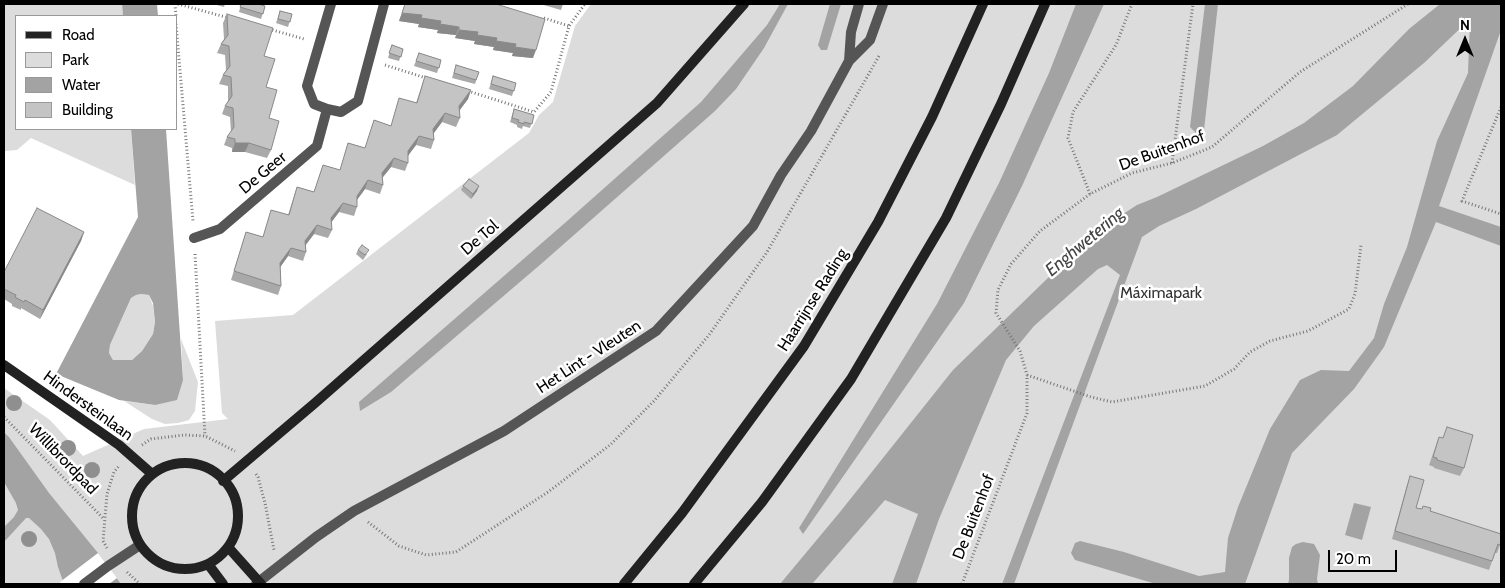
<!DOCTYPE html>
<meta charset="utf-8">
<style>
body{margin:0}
#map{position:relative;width:1505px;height:588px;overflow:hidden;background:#fff;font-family:Cabin,sans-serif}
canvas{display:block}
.frame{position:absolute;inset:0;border:5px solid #000;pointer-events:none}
.legend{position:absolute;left:15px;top:15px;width:162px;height:115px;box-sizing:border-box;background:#fff;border:1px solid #999;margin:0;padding:6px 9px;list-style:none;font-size:15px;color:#000}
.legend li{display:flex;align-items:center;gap:10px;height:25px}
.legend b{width:25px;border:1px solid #999}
.north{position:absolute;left:1440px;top:15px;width:50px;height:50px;-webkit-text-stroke:4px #fff;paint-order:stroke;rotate:0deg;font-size:14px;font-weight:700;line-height:20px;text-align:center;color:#000}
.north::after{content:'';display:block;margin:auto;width:18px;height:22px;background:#000;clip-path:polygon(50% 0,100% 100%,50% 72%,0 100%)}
.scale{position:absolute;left:1328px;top:550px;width:69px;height:22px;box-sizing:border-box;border:2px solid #000;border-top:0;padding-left:6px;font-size:15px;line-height:18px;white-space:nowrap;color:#000;-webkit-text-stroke:4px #fff;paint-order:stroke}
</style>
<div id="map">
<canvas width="1505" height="588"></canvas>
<div class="frame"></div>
<ul class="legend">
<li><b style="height:6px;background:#222"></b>Road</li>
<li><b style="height:14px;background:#dcdcdc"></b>Park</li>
<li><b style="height:14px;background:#a3a3a3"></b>Water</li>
<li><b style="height:14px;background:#c4c4c4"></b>Building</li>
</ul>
<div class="north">N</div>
<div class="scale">20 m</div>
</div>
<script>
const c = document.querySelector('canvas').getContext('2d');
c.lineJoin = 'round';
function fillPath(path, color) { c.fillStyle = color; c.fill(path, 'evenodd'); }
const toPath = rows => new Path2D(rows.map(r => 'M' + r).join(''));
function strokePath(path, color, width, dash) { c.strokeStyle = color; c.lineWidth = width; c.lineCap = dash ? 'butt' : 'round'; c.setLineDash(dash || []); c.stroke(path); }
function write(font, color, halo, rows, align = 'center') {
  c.font = font + ' Cabin,sans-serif'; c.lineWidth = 5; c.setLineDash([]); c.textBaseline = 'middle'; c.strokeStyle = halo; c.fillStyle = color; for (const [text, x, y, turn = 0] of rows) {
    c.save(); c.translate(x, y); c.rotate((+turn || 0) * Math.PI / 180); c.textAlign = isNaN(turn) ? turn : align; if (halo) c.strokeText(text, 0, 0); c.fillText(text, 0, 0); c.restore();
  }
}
fillPath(toPath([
 [4,4,122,4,123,16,16,16,16,129,131,129,135,185,31,138,17,150,4,151],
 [591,4,1501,4,1501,584,4,584,4,469,37,477,9,437,4,432,4,388,50,420,83,456,144,429,228,419,222,413,215,321,293,315,529,133,539,115,553,102,575,26],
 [141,294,149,295,153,306,155,322,153,334,142,351,132,360,113,360,109,353,110,345,131,298,136,295],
 [181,339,198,382,195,411,189,420,178,423,165,424,152,419,124,401,155,405,183,380]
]), '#dcdcdc');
fillPath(toPath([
 [122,4,157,4,158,16,123,16],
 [780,4,788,4,764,48,736,89,715,111,541,264,391,392,360,411,359,402,566,222,701,102,767,25],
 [830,4,841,4,827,50,821,50,818,45],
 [1076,4,1104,4,1022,186,964,303,803,534,799,528,937,304,999,183,1049,73],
 [1205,4,1218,4,1204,130,1196,133,1190,127],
 [1440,4,1501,4,1501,30,1439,206,1501,227,1501,246,1436,222,1384,347,1354,389,1292,453,1245,584,1156,584,1075,560,1071,553,1075,543,1080,541,1124,552,1199,576,1225,572,1228,538,1238,507,1270,429,1300,380,1321,370,1349,371,1374,338,1384,304,1407,247,1437,141,1468,73,1470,19,1424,63,1337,135,1196,209,1159,226,1142,237,1014,584,1002,584,1120,275,1107,265,1098,269,1034,326,1006,360,939,519,916,584,892,584,918,514,885,500,812,584,780,584,840,512,953,370,1082,245,1114,220,1137,205,1157,197,1263,146,1304,123,1353,86,1409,29],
 [131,129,166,129,183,380,177,400,155,405,119,400,56,374,138,217],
 [141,294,149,295,153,303,155,322,153,334,142,351,132,360,113,360,109,353,110,345,131,298,136,295],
 [4,432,9,437,49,493,98,553,121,584,64,584,58,567,55,553,49,539,41,529,29,518,26,518,4,542,4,527,14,517,18,510,16,503,4,482],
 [1354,503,1371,507,1362,540,1345,535],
 [1303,542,1314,544,1320,555,1317,579,1318,584,1288,584,1289,580,1289,558,1292,547,1296,544]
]), '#a3a3a3');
fillPath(toPath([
 [98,553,117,578,109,584,61,584,60,582]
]), '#fff');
strokePath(toPath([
 [175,4,176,16],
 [178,4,229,18],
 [544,18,569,26],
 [176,24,193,221],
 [269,29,304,39],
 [385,65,429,79],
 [468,91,534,112,551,92,569,26,585,4],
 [1501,107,1462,201,1501,214],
 [1172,163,1193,4],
 [1090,194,1068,138,1073,112,1116,45,1132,4],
 [195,254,205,436],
 [1027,375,1091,397,1112,402,1205,386,1234,369,1250,352,1270,341,1308,331,1349,309,1355,294,1361,245],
 [4,417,104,519],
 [142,445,151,439,184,435,205,436,235,451],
 [256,474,258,477,265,503,274,550],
 [368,522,399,546,426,555,456,552,548,492,610,445,654,401,709,335,767,252,879,56],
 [107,548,103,541,107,494,114,472,119,466],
 [127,572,140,584],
 [962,584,1027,413,1027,375,1020,351,996,313,998,290,1011,264,1040,231,1090,194,1132,173,1172,163,1212,147,1300,72,1408,4]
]), '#777', 3, [1, 2.5]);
strokePath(toPath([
 [849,61,851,32,859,4],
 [327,109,341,112,358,101,384,4],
 [194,238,220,229,317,146,327,109,314,104,307,86,331,4],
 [84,584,108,566,140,545],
 [256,584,316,537,354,511,504,431,656,331,753,226,781,175,811,131,849,61,870,40,883,4]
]), '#555', 10);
strokePath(toPath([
 [4,365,119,445,152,474],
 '132 516a53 53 0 1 1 106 0a53 53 0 1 1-106 0Z',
 [223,481,315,403,657,103,744,4],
 [228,547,261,584],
 [208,564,223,584],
 [624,584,682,513,804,346,878,222,932,117,983,4],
 [694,584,762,502,851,379,946,218,1001,104,1045,4]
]), '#222', 10);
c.fillStyle = '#8f8f8f';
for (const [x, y] of [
 [14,403],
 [68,448],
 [92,470],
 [29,539]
]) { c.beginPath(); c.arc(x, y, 8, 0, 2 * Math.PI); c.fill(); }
fillPath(toPath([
 [213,4,225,4,224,7],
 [241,4,265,6,261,19,239,12],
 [405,4,496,4,533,58,512,56,513,53,493,50,494,47,474,44,475,41,455,38,456,35,437,33,438,30,418,27,419,24,399,21],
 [540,4,563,4,561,10],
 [280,11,292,14,288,27,276,23],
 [227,14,264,56,271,150,267,158,245,152,232,152,232,148,224,145,227,137,231,132,230,117,222,114,225,106,228,101,228,86,219,84,223,75,226,70,225,55,217,53,221,44,224,39,223,23],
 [392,45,403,49,399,61,388,58],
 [419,53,441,60,437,73,414,66],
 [456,65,479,72,475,84,452,78],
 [425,76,471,90,468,99,459,111,460,118,456,127,442,122,434,133,434,140,431,149,416,145,408,155,408,163,405,171,391,167,382,178,383,185,380,194,365,189,357,200,357,207,354,216,339,212,331,222,332,230,328,238,314,234,306,245,306,252,303,261,288,256,280,267,281,286,278,295,231,280,246,232,263,237,271,210,288,215,297,187,314,192,323,165,340,170,348,143,365,148,374,120,391,126,399,98,416,103],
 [493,76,516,83,512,96,489,89],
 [514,109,534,115,530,128,523,126,522,129,517,127,517,125,510,122],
 [463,186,477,191,471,199,461,190],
 [84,232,81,241,40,319,21,308,21,310,12,306,12,304,4,299,4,272],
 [358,250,367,254,363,260,356,254],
 [1439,437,1464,468,1460,476,1434,468,1434,467,1429,465],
 [1410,476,1416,508,1430,511,1501,542,1497,553,1495,553,1489,570,1392,539,1407,485]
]), '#a9a9a9');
fillPath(toPath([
 [402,13,422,15,419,24,399,21],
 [421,18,441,21,438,30,418,27],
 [440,24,459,27,456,35,437,33],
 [459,30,478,32,475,41,455,38],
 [477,35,497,38,494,47,474,44],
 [496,41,516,44,513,53,493,50],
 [515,47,536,50,533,58,512,56],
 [471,90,468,99,456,115,459,106],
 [445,113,442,122,430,138,433,129],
 [419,136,416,145,405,160,408,151],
 [235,143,249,143,245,152,232,152],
 [394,158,391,167,379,182,382,173],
 [368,180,365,189,353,205,357,196],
 [479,186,477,191,471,199,473,194],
 [343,203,339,212,328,227,331,218],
 [317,225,314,234,302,249,305,241],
 [84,232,81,241,40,319,43,310],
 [291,248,288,256,277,272,280,263]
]), '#898989');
const building = toPath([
 [241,4,258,4,265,6,263,14,240,7,241,4],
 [405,4,496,4,545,19,536,50,515,47,516,44,496,41,497,38,477,35,478,32,459,30,459,27,440,24,441,21,421,18,422,15,402,13,405,4],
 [280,11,292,14,290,22,278,19,280,11],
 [227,14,273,28,264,56,275,59,266,87,277,90,269,118,279,121,271,150,249,143,235,143,235,139,227,137,234,127,233,108,225,106,232,96,231,77,223,75,230,66,229,46,221,44,228,35,227,14],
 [392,45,403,49,401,57,389,53,392,45],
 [419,53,441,60,439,68,416,61,419,53],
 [456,65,479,72,476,80,454,73,456,65],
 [425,76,471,90,459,106,460,118,445,113,433,129,434,140,419,136,408,151,408,163,394,158,382,173,383,185,368,180,357,196,357,207,343,203,331,218,332,230,317,225,305,241,306,252,291,248,280,263,281,286,234,271,246,232,263,237,271,210,289,215,297,187,314,192,323,165,340,170,348,143,365,148,374,120,391,126,399,98,417,103,425,76],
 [493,76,516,83,514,91,491,84,493,76],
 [514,109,534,115,532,124,524,122,524,124,518,122,519,120,512,118,514,109],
 [469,179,479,186,473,194,463,186,469,179],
 [37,208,84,232,43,310,25,300,24,302,15,297,16,295,4,289,4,272,37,208],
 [362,245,369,250,365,255,358,250,362,245],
 [1447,427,1473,435,1464,468,1437,460,1437,458,1433,457,1439,437,1443,438,1447,427],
 [1410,476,1424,480,1416,508,1422,509,1423,506,1431,508,1430,511,1501,534,1501,542,1500,545,1498,544,1492,561,1395,531,1410,476]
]);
fillPath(building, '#c4c4c4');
strokePath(building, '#898989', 1);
write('16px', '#000', '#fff', [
 ["De Buitenhof",1162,151,-20],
 ["De Geer",263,173,-40],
 ["De Tol",480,238,-41],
 ["Haarrijnse Rading",813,300,-58],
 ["Het Lint - Vleuten",589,357,-33],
 ["Hindersteinlaan",88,406,36],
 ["Willibrordpad",63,459,46],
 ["De Buitenhof",974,517,-69]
]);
write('16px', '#333', '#fff', [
 ["Máximapark",1161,293]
]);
write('italic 18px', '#444', '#fff', [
 ["Enghwetering",1085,242,-40]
]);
</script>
